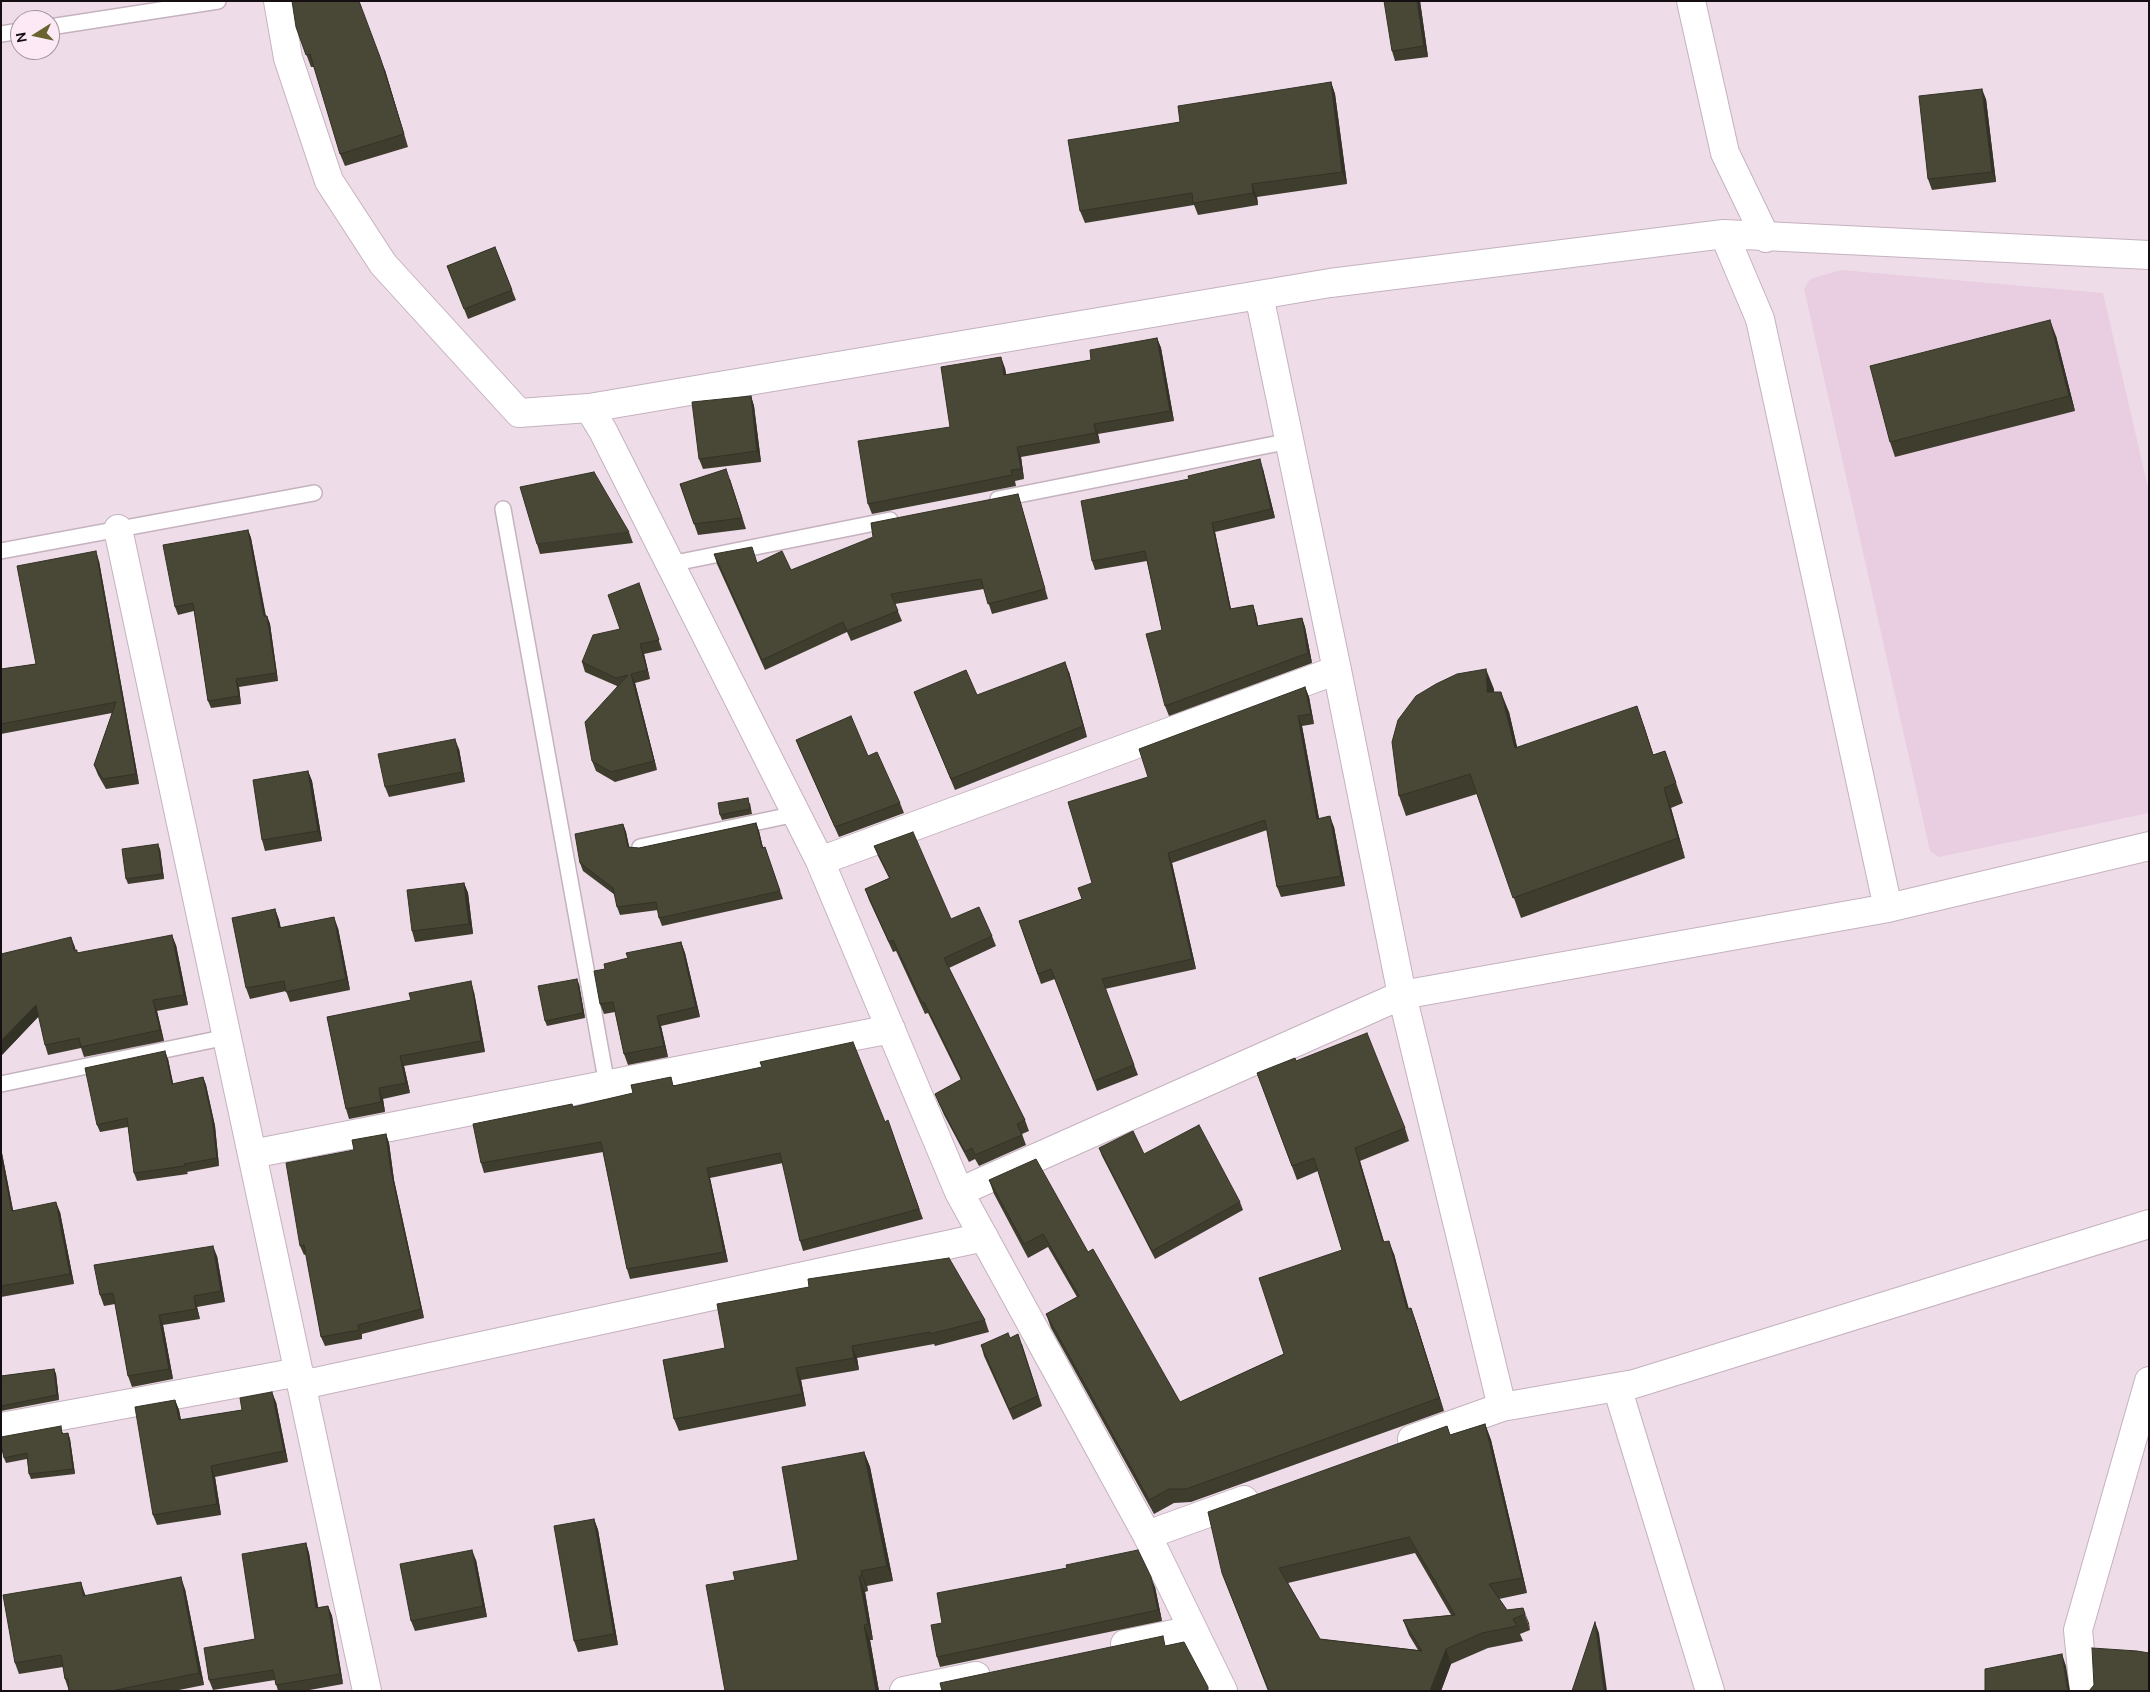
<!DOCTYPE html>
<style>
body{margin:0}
#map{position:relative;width:2150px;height:1692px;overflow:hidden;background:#efdce9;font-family:Ubuntu,sans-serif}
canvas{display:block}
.frame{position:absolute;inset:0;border:2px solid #150f14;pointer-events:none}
.north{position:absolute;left:10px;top:10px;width:50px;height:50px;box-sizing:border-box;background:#fde9f6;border:1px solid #a0929c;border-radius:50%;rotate:260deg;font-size:14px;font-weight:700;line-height:20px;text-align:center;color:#150f14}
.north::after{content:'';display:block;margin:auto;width:18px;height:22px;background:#68632f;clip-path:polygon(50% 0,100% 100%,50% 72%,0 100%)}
</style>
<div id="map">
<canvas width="2150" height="1692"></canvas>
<div class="frame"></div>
<div class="north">N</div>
</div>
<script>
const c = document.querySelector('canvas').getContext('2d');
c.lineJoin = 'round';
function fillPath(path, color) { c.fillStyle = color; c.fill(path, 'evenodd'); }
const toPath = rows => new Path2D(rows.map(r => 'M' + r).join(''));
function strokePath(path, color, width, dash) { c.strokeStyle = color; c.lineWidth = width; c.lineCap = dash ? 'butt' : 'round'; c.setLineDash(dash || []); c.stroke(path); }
fillPath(toPath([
 [1841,270,2103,293,2149,492,2149,813,1939,857,1930,851,1804,289,1810,279]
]), '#e8cee0');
const lane = toPath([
 [50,27,218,1],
 [1,34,20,31],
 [998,499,1290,441],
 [503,509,607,1085],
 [1,551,314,493],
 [670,564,890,520],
 [640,847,796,814],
 [1,1084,227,1037]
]);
const street = toPath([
 [278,1,288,58,329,181,383,264,519,413,589,408],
 [1691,1,1725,153,1766,238],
 [1724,234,1760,319,1888,908],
 [1259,295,1337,670,1402,995,1502,1407],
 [118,529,367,1691],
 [820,861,1337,670],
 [252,1154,891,1029],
 [959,1192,1402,995,1888,908,2149,846],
 [302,1385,984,1237],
 [1617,1387,1710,1691],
 [1,1427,299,1372],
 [1412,1439,1502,1407,1634,1384,2149,1224],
 [1147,1535,1244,1500],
 [1125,1644,1193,1630],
 [904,1691,976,1676],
 [1223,1691,1147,1535,959,1192,820,861,603,431,589,408,1330,283,1724,234,2149,255],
 [2084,1691,2078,1630,2149,1381]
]);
strokePath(lane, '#c5b2bf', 18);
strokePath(street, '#c5b2bf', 30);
strokePath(lane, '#fff', 15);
strokePath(street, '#fff', 28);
fillPath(toPath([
 [1420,1,1428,57,1395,61,1392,51],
 [296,27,385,70,408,147,345,166,340,154,314,67,311,67],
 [1331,82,1335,94,1347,184,1257,197,1258,205,1198,215,1194,205,1085,223,1080,211,1180,122],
 [1986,99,1996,182,1932,190,1928,179],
 [495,247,516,300,468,319,447,266],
 [2056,336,2075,411,1895,457,1890,442],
 [1157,338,1161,348,1174,421,1098,434,1100,443,1021,457,1024,479,1015,481,1016,486,872,514,868,504,950,427,1005,368,1006,375,1091,360],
 [751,396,754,406,761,462,703,469,699,459],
 [1263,469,1275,518,1215,532,1231,609,1253,605,1256,615,1258,626,1302,618,1305,627,1312,663,1169,716,1165,706,1162,630,1147,561,1095,570,1092,561],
 [730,479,746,529,698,535,680,484],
 [1018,494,1021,504,1048,599,992,614,984,589,895,604,902,621,851,641,847,632,765,670,717,564,714,554,791,570],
 [248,530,251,538,266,616,267,616,270,624,278,681,239,687,241,704,211,708,208,701,194,611,178,615,175,607],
 [629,532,633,543,540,554,537,544],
 [99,561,139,784,106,789,98,775,94,765,112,713,1,734,1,669,36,664],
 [639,583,662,650,644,654,650,679,635,683,657,770,615,782,596,771,592,761,617,686,585,672,582,662,620,629],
 [1069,672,1087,737,955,790,914,692,977,695],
 [1305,687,1309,697,1314,724,1302,726,1319,819,1334,827,1345,886,1281,897,1277,887,1267,830,1172,863,1196,969,1105,989,1138,1075,1097,1091,1055,979,1041,984,1019,921,1082,899,1092,883,1148,777],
 [1494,689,1494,692,1509,712,1517,747,1644,726,1653,755,1665,751,1683,803,1671,808,1685,858,1521,918,1477,794,1406,816,1399,796],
 [796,740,900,803,904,813,839,837,800,750],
 [459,749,465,782,389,797,385,787],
 [308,771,312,781,322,841,265,851,262,840],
 [750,803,752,814,722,820,720,815],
 [756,823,759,831,763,848,765,847,783,899,662,926,659,918,658,910,620,915,617,907,615,895,583,871,580,863,623,824,626,832,629,847,639,848],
 [874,846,951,919,992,936,996,946,949,968,1025,1120,1029,1131,1022,1134,1026,1145,979,1166,975,1159,969,1162,944,1115,935,1094,961,1080,928,1013,925,1014,896,951,893,952,869,900,865,889,889,878,878,856],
 [160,849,164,879,128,884,126,879],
 [464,883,468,893,473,934,415,942,412,931],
 [275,909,279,920,281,928,338,928,350,990,290,1002,286,991,250,999,246,988],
 [681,942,685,953,700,1017,661,1026,668,1057,628,1065,624,1054,615,1012,604,1014,600,1004,605,969,628,958],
 [176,945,188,1005,157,1011,164,1041,84,1057,81,1048,48,1055,45,1045,39,1016,1,1056,1,954,75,947,75,950,78,953],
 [579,984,585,1018,547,1026,545,1021],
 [474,992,485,1052,404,1066,410,1093,383,1099,385,1112,349,1119,346,1109,327,1017],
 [168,1059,173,1084,203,1077,206,1085,215,1126,219,1166,187,1172,188,1174,137,1181,134,1173,128,1127,100,1132,97,1125],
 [1296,1061,1405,1128,1409,1141,1360,1161,1384,1242,1394,1254,1409,1309,1411,1308,1416,1322,1444,1411,1191,1502,1174,1503,1154,1514,1051,1328,1046,1314,1077,1297,1048,1247,1028,1258,994,1194,989,1180,1088,1252,1180,1402,1284,1354,1342,1250,1318,1171,1297,1180,1257,1073],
 [674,1085,885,1122,888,1120,923,1219,803,1251,800,1241,783,1163,710,1178,728,1262,630,1279,627,1269,603,1152,484,1173,481,1163,574,1107],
 [386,1134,389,1143,394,1180,424,1318,362,1334,362,1339,325,1346,321,1337,306,1254,304,1255,300,1246,354,1150],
 [1,1148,13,1210,60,1212,74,1284,1,1297],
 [1099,1148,1144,1154,1240,1202,1243,1210,1155,1259,1102,1156],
 [217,1256,225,1302,197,1307,200,1319,163,1325,173,1379,132,1387,128,1376,115,1304,104,1306,100,1295],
 [985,1320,989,1332,935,1346,934,1344,857,1358,859,1370,801,1380,806,1406,679,1431,674,1419,663,1360],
 [1010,1338,1022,1344,1042,1406,1013,1420,984,1356,981,1345],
 [54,1369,56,1374,59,1400,1,1411,1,1376],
 [175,1400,179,1410,181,1420,242,1410,276,1402,288,1462,215,1477,221,1515,157,1525,153,1515],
 [1485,1424,1491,1440,1527,1593,1499,1599,1507,1610,1523,1608,1530,1630,1520,1634,1523,1641,1488,1648,1451,1664,1441,1691,1268,1691,1222,1573,1447,1426,1450,1435],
 [1415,1553,1451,1615,1403,1620,1409,1635,1418,1650,1320,1639,1288,1583],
 [63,1432,63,1434,68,1433,70,1439,75,1474,31,1479,29,1474,27,1459,6,1463,4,1458],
 [864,1452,870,1467,893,1581,867,1586,868,1591,865,1592,873,1640,870,1640,879,1691,725,1691,735,1580,798,1560],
 [594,1519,598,1530,618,1645,578,1652,574,1641],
 [306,1543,309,1553,318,1608,328,1606,332,1616,343,1684,304,1691,278,1691,275,1680,213,1690,209,1680,255,1639],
 [476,1560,487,1617,415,1631,411,1621],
 [1155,1587,1162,1621,940,1667,937,1657],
 [185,1589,204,1685,174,1691,69,1691,65,1679,63,1667,19,1674,15,1663,85,1594,86,1596]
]), '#3f3e2e');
fillPath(toPath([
 [1417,1,1420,1,1428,57,1424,46],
 [380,57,385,70,408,147,404,134],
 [1331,82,1335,94,1347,184,1342,172],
 [1982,89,1986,99,1996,182,1992,172],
 [1252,184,1257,197,1258,205,1253,193],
 [2050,320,2056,336,2075,411,2069,396],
 [1157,338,1161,348,1174,421,1170,411],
 [1001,357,1005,368,1008,386,1004,375],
 [751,396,754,406,761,462,757,451],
 [1094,424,1098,434,1100,443,1096,433],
 [1017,447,1021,457,1024,479,1021,469],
 [1260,459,1263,469,1275,518,1271,509],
 [1212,523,1215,532,1233,619,1230,609],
 [248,530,251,538,267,624,264,616],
 [96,551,99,561,139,784,136,774],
 [1253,605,1256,615,1260,635,1257,626],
 [267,616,270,624,278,681,276,673],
 [1302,618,1305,627,1312,663,1308,653],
 [640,644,644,654,650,679,647,670],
 [1065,662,1069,672,1087,737,1083,726],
 [1486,669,1494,689,1495,712,1487,692],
 [631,674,635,683,657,770,654,761],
 [236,679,239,687,241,704,239,696],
 [1305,687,1309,697,1314,724,1311,714],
 [1501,692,1509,712,1522,768,1515,748],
 [1637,706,1644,726,1660,775,1653,755],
 [1298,716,1302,726,1321,829,1317,819],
 [455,739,459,749,465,782,462,772],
 [308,771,312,781,322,841,318,831],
 [1664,788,1671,808,1685,858,1678,838],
 [1330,816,1334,827,1345,886,1341,876],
 [756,823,759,831,765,856,762,848],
 [623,824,626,832,631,855,628,847],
 [158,844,160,849,164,879,162,874],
 [1168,853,1172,863,1196,969,1192,959],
 [464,883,468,893,473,934,469,924],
 [275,909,279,920,283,939,279,928],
 [334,917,338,928,350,990,346,979],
 [172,935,176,945,188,1005,184,995],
 [71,937,75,947,77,961,74,950],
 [681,942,685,953,700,1017,696,1007],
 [577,979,579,984,585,1018,583,1013],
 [471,981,474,992,485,1052,481,1041],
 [153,1000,157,1011,164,1041,160,1030],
 [36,1005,40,1015,1,1056,1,1041],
 [657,1016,661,1026,668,1057,664,1046],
 [165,1051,168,1059,175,1092,172,1084],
 [400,1056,404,1066,410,1093,406,1083],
 [203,1077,206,1085,215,1126,219,1166,217,1158],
 [379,1088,383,1099,385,1112,381,1102],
 [386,1134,389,1143,394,1180,424,1318,421,1309,391,1171],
 [1,1148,15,1221,12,1211,1,1157],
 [1355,1148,1360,1161,1388,1255,1383,1242],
 [707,1168,710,1178,728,1262,724,1252],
 [56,1202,60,1212,74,1284,70,1274],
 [1389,1241,1394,1254,1412,1323,1407,1309],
 [213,1246,217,1256,225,1302,221,1291],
 [194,1296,197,1307,200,1319,196,1309],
 [1411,1308,1416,1322,1444,1411,1439,1398],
 [159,1315,163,1325,173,1379,169,1369],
 [852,1346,857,1358,859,1370,854,1358],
 [796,1368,801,1380,806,1406,802,1394],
 [54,1369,56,1374,59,1400,57,1395],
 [272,1392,276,1402,288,1462,284,1451],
 [175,1400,179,1410,183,1431,179,1420],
 [1485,1424,1491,1440,1527,1593,1522,1578],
 [68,1433,70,1439,75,1474,73,1469],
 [864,1452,870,1467,893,1581,887,1566],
 [211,1466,215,1477,221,1515,217,1504],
 [594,1519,598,1530,618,1645,614,1634],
 [306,1543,309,1553,320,1618,316,1608],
 [472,1550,476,1560,487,1617,483,1606],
 [861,1571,867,1586,868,1591,862,1576],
 [859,1576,865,1592,873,1640,868,1624],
 [181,1577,185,1589,204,1685,199,1673],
 [1151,1577,1155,1587,1162,1621,1158,1610],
 [81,1582,85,1594,88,1608,83,1596],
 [328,1606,332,1616,343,1684,340,1674],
 [1523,1608,1529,1623,1530,1630,1525,1614],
 [1595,1622,1599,1633,1607,1691,1604,1691],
 [864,1625,870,1640,879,1691,876,1691],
 [1446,1649,1451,1664,1441,1691,1430,1691],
 [2062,1654,2066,1666,2070,1691,2067,1688]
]), '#333226');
const building = toPath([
 [292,1,359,1,380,57,404,134,340,154,310,54,306,55,296,27,292,1],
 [1384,1,1417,1,1424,46,1392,51,1384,1],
 [1331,82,1342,172,1252,184,1253,193,1193,203,1192,193,1080,211,1068,140,1180,122,1178,106,1331,82],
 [1982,89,1992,172,1928,179,1919,96,1982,89],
 [495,247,512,290,464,309,447,266,495,247],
 [2050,320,2069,396,1890,442,1870,366,2050,320],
 [1157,338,1170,411,1094,424,1096,433,1017,447,1021,469,1011,470,1012,475,868,504,858,441,950,427,941,367,1001,357,1004,375,1091,360,1090,350,1157,338],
 [751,396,757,451,699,459,692,402,751,396],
 [1260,459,1271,509,1212,523,1230,609,1253,605,1257,626,1302,618,1308,653,1165,706,1146,634,1162,630,1145,551,1092,561,1081,501,1189,479,1188,476,1260,459],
 [726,469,742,518,694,524,680,484,726,469],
 [594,472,629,532,537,544,520,487,594,472],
 [1018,494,1045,589,988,604,981,579,891,594,898,611,847,631,843,622,762,660,714,554,752,547,757,563,782,551,791,570,873,537,871,523,1018,494],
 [248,530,264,616,267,616,276,673,236,679,239,696,208,701,193,603,175,607,163,545,248,530],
 [96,551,136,774,103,779,94,765,116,702,1,724,1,669,36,664,17,566,96,551],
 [639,583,659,640,640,644,647,670,631,674,654,761,611,772,592,761,585,722,628,675,616,678,582,662,593,635,620,629,608,595,639,583],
 [1065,662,1083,726,951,779,914,692,966,670,977,695,1065,662],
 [1486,669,1487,692,1501,692,1515,748,1637,706,1653,755,1665,751,1676,783,1664,788,1678,838,1513,898,1470,774,1399,796,1392,742,1398,720,1416,696,1436,684,1457,674,1486,669],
 [1305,687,1311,714,1298,716,1317,819,1330,816,1341,876,1277,887,1265,820,1168,853,1192,959,1102,979,1134,1065,1094,1081,1051,969,1038,974,1019,921,1082,899,1078,888,1092,883,1068,802,1148,777,1139,749,1305,687],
 [851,716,868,756,877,752,900,803,835,827,796,740,851,716],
 [455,739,462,772,385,787,378,754,455,739],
 [308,771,318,831,262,840,253,780,308,771],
 [748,798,750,809,720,815,718,803,748,798],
 [756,823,762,848,765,847,780,891,659,918,656,902,617,907,613,888,580,863,575,834,623,824,628,847,639,848,756,823],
 [913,832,951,919,979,907,992,936,944,958,1025,1120,1017,1124,1022,1135,975,1155,972,1148,965,1152,940,1105,935,1094,962,1079,924,1002,922,1003,893,940,889,942,865,889,890,878,874,846,913,832],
 [158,844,162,874,126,879,122,849,158,844],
 [464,883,469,924,412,931,407,890,464,883],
 [275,909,279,928,334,917,346,979,286,992,284,981,246,988,232,918,275,909],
 [172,935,184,995,153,1000,160,1030,81,1047,79,1038,45,1045,36,1005,1,1041,1,954,71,937,74,950,77,950,77,953,172,935],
 [681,942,696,1007,657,1016,664,1046,624,1054,613,1002,600,1004,594,971,605,969,604,964,628,958,626,953,681,942],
 [577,979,583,1013,545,1021,538,986,577,979],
 [471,981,481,1041,400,1056,406,1083,379,1088,381,1102,346,1109,327,1017,411,1000,409,993,471,981],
 [1367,1033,1405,1128,1355,1148,1383,1242,1389,1241,1407,1309,1411,1308,1439,1398,1186,1489,1169,1489,1149,1500,1046,1314,1079,1296,1043,1234,1024,1244,989,1180,1036,1159,1088,1252,1093,1249,1180,1402,1284,1354,1259,1278,1342,1250,1314,1158,1292,1166,1257,1073,1295,1058,1296,1061,1367,1033],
 [853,1042,885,1122,888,1120,919,1209,800,1241,780,1153,707,1168,724,1252,627,1269,601,1142,481,1163,473,1124,572,1104,573,1107,633,1093,631,1085,671,1077,673,1086,762,1067,760,1062,853,1042],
 [165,1051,172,1084,203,1077,212,1118,217,1158,184,1164,185,1166,134,1173,127,1118,97,1125,85,1068,165,1051],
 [1199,1125,1240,1202,1152,1251,1099,1148,1133,1131,1144,1154,1199,1125],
 [386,1134,391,1171,421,1309,358,1325,359,1330,321,1337,304,1245,300,1246,286,1163,354,1150,352,1140,386,1134],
 [1,1157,12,1211,56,1202,70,1274,1,1286,1,1157],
 [213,1246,221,1291,194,1296,196,1309,159,1315,169,1369,128,1376,113,1293,100,1295,94,1265,213,1246],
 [949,1258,985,1320,930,1334,930,1332,852,1346,854,1358,796,1368,802,1394,674,1419,663,1360,725,1348,717,1304,809,1287,808,1279,949,1258],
 [1008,1333,1010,1338,1018,1334,1038,1396,1009,1409,981,1345,1008,1333],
 [54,1369,57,1395,1,1406,1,1376,54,1369],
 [272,1392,284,1451,211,1466,217,1504,153,1515,135,1407,175,1400,179,1420,242,1410,240,1398,272,1392],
 [1485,1424,1522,1578,1489,1584,1507,1610,1523,1608,1525,1614,1513,1619,1517,1626,1482,1633,1446,1649,1430,1691,1269,1691,1222,1573,1208,1512,1447,1426,1450,1435,1485,1424],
 [1409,1537,1455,1615,1403,1620,1422,1651,1320,1639,1279,1568,1409,1537],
 [61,1426,62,1434,68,1433,73,1469,29,1474,27,1453,4,1458,1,1444,1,1437,61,1426],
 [864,1452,887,1566,861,1571,862,1576,859,1576,868,1624,864,1625,876,1691,725,1691,706,1585,735,1580,733,1572,798,1560,782,1467,864,1452],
 [594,1519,614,1634,574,1641,554,1526,594,1519],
 [306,1543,316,1608,328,1606,340,1674,276,1685,273,1670,209,1680,204,1648,255,1639,242,1554,306,1543],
 [472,1550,483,1606,411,1621,400,1564,472,1550],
 [1138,1550,1151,1577,1158,1610,937,1657,931,1625,942,1623,937,1593,1067,1568,1066,1565,1138,1550],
 [181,1577,199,1673,111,1691,69,1691,68,1679,65,1679,61,1655,15,1663,3,1595,81,1582,83,1596,181,1577],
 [1595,1622,1604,1691,1572,1691,1595,1622],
 [1163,1636,1165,1646,1184,1642,1208,1687,1208,1691,942,1691,940,1683,1163,1636],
 [2092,1648,2137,1651,2149,1653,2149,1691,2089,1691,2094,1685,2092,1648],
 [2062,1654,2067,1688,2070,1691,1985,1691,1985,1669,2062,1654]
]);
fillPath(building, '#494836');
strokePath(building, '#333226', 1);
</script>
